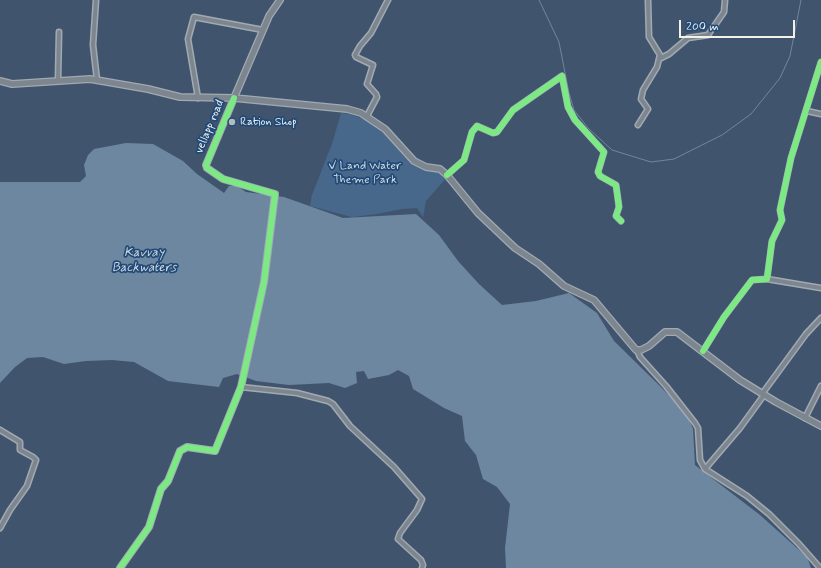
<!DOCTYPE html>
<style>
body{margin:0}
#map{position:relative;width:821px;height:568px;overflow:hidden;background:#40556d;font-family:Mynerve,sans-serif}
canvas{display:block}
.scale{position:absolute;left:679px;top:20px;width:116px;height:18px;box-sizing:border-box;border:2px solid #f4f1e8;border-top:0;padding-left:5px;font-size:12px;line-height:14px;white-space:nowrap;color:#f4f1e8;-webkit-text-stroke:3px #1f4a7a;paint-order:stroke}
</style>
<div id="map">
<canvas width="821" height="568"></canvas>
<div class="scale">200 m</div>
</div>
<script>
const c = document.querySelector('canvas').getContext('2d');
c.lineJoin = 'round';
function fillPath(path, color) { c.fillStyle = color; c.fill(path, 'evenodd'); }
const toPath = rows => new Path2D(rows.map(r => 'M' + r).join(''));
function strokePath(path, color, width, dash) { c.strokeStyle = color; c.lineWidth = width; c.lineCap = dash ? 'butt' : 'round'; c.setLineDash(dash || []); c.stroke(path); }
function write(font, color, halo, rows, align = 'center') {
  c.font = font + ' Mynerve,sans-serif'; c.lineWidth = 3.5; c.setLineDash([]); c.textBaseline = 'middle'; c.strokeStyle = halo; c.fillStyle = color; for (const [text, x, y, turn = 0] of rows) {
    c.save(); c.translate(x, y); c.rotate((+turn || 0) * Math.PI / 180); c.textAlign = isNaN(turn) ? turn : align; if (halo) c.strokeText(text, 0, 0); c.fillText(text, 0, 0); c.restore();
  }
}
fillPath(toPath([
 [341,113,349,114,372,122,407,157,448,176,426,201,423,217,417,208,402,209,377,214,352,217,310,206,312,195,332,144]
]), '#48688b');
fillPath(toPath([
 [126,143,153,144,183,161,197,174,224,193,229,186,237,186,246,192,284,197,343,218,416,214,439,235,458,261,479,284,502,305,536,301,569,293,597,313,614,341,661,387,687,415,693,429,695,465,760,515,807,557,811,568,506,568,505,548,510,504,497,487,483,479,476,455,465,441,462,416,444,408,413,389,409,376,398,370,389,375,368,379,364,371,356,372,357,383,345,388,329,383,289,385,256,381,237,374,223,378,219,387,168,381,134,362,112,360,86,361,64,364,43,357,27,358,15,367,0,383,0,182,80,182,86,176,84,165,88,155,94,149]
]), '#6e87a1');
strokePath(toPath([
 [539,0,559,42,569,93,574,110,588,128,612,150,651,162,674,159,722,135,751,114,780,78,790,56,801,0]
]), '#6e87a1', 1);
const minor = toPath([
 [96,0,93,45,97,80],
 [659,59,669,54,688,38,708,35,724,12,725,0],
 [58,80,59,32],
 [198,98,188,39,194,17,263,30],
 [807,111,821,114],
 [367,116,377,97,376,94,367,84,373,65,356,57,355,55,360,46,371,33,388,0],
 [638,125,648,109,641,99,643,90,657,67,660,55,649,37,648,0],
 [447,175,464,160,472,132,477,126,493,133,497,132,513,110,562,76,568,107,575,120,604,152,598,172,600,176,616,185,619,207,616,216,621,221],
 [767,279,821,288],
 [637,350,640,357,666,386,695,423,698,428,700,460,705,469],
 [703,351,724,317,752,280,767,279,772,241,782,220,780,210,791,158,821,62],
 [241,387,297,393,328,401,333,404,350,426,394,467,422,499,417,510,400,533,398,539,421,560,423,565,422,568],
 [762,394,806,334,821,318],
 [764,395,740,428,705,469,747,496,769,514,799,544,820,568],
 [805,418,821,386],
 [0,430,20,442,20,450,33,457,36,460,27,486,10,510,0,528]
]);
const tertiary = toPath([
 [120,568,149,527,161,489,168,481,180,451,187,447,215,451,241,387,264,282,275,194,223,179,207,168,206,165,234,98]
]);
const secondary = toPath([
 [0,81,12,84,90,79,148,89,180,97,234,98,347,109,361,113,385,129,414,161,426,167,440,169,447,175,478,213,515,248,539,264,564,286,594,300,636,350,641,350,649,346,665,332,677,332,740,380,776,402,821,426],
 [234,98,269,16,280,0]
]);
strokePath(minor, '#a1aab3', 7);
strokePath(tertiary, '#a1aab3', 8);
strokePath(secondary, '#a1aab3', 8);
strokePath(minor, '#7d868f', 4);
strokePath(tertiary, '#7d868f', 4.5);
strokePath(secondary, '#7d868f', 5.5);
strokePath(toPath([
 [447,175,464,160,472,132,477,126,493,133,497,132,513,110,562,76,568,107,575,120,604,152,598,172,600,176,616,185,619,207,616,216,621,221],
 [703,351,724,317,752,280,767,279,772,241,782,220,780,210,791,158,821,62],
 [120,568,149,527,161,489,168,481,180,451,187,447,215,451,241,387,264,282,275,194,223,179,207,168,206,165,234,98]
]), '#7ce984', 6);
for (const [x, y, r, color] of [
 [232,122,4,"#b5babd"]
]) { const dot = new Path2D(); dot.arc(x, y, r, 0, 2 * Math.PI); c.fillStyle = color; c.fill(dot); strokePath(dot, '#1f4a7a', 1.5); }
write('12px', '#f4f1e8', '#1f4a7a', [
 ["Ration Shop",240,122]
], 'left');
write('12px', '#f4f1e8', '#1f4a7a', [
 ["vellapp road",210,127,-67]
]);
write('12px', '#dadddb', '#1f4a7a', [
 ["V Land Water",365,166],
 ["Theme Park",365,180]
]);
write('italic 13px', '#dadddb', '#1f4a7a', [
 ["Kavvay",144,253],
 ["Backwaters",144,268]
]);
</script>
